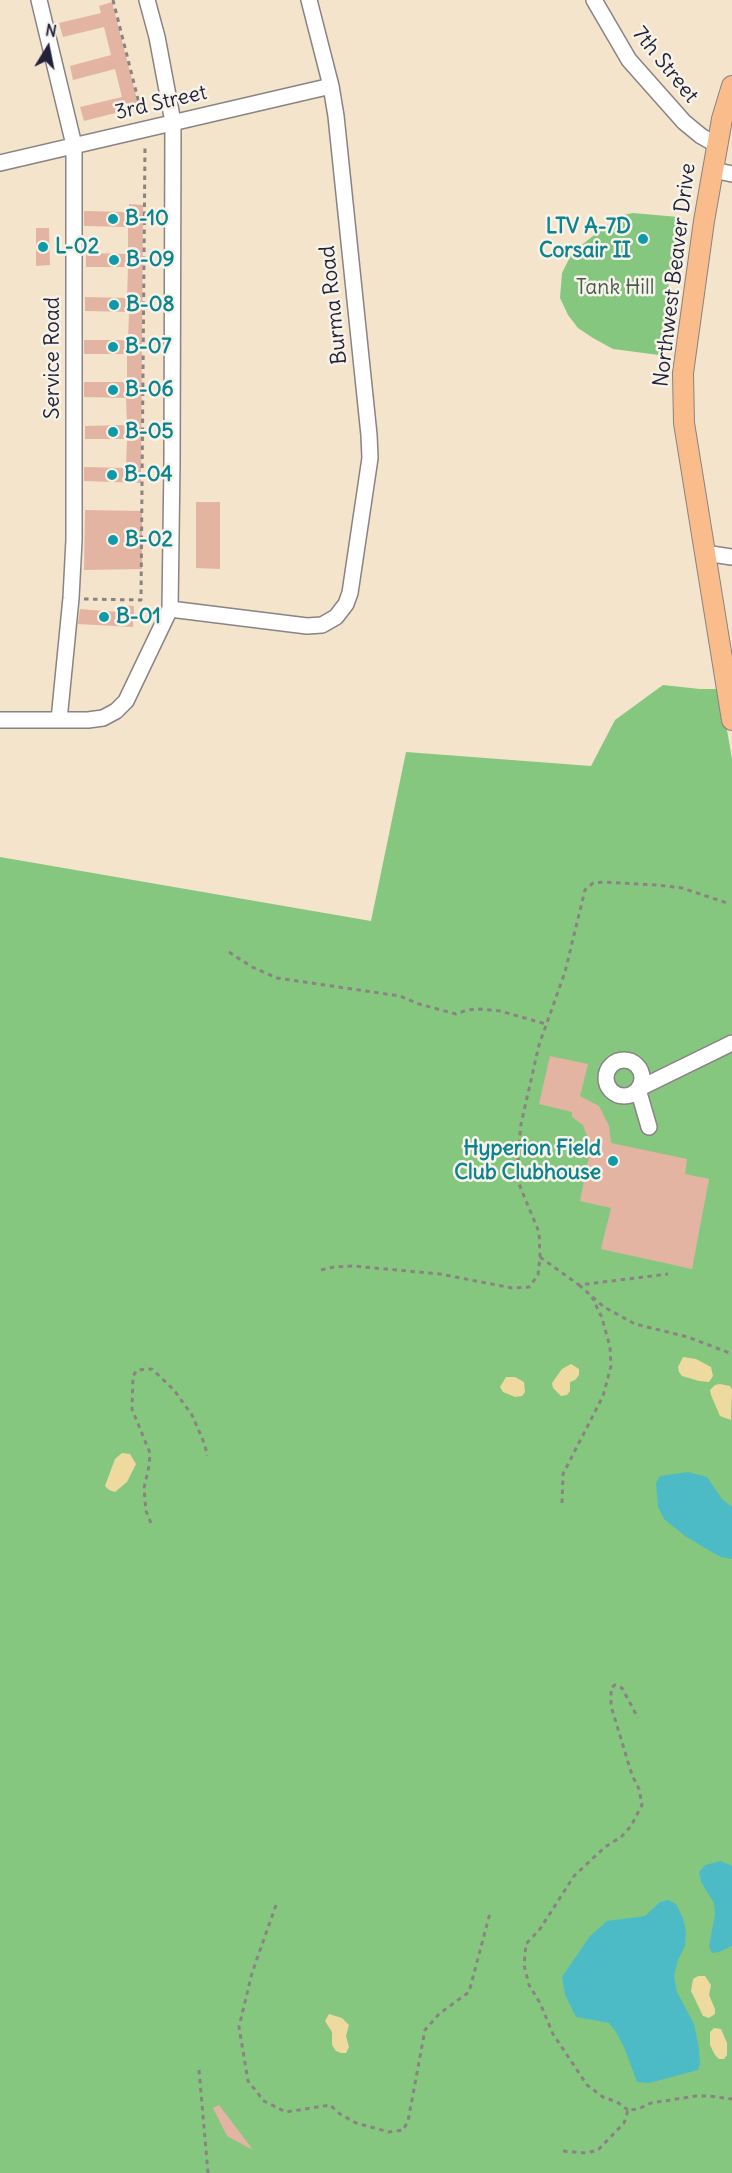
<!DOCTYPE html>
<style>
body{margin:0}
#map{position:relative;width:732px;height:2173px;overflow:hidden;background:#f3e4cb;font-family:Delius,sans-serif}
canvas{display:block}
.north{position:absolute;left:18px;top:18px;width:60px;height:60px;-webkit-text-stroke:4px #f7f3e8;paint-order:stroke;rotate:10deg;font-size:16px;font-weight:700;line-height:24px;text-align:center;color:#22223b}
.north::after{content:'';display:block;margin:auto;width:21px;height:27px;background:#22223b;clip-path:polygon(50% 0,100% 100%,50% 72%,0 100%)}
</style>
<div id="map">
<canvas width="732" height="2173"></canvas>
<div class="north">N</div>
</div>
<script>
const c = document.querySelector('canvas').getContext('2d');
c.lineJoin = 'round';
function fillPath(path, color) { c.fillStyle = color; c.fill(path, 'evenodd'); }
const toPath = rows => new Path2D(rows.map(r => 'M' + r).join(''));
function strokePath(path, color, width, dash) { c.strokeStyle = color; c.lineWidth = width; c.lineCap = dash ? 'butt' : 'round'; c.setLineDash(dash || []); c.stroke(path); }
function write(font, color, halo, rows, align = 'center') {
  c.font = font + ' Delius,sans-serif'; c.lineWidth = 5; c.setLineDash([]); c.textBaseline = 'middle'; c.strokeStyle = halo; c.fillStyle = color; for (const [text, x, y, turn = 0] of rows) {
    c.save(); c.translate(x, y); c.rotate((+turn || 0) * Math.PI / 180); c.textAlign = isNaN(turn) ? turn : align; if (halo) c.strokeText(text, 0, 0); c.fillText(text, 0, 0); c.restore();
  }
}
fillPath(toPath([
 [633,213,678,217,659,355,613,349,593,338,578,328,568,315,560,298,562,273,572,253,604,227,623,215],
 [663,685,700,689,720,689,732,759,732,2173,0,2173,0,857,371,921,406,752,591,766,615,720]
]), '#86c780');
fillPath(toPath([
 [683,1357,696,1359,711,1367,713,1376,709,1382,699,1381,682,1376,679,1372,678,1367],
 [571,1364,579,1369,579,1375,575,1380,570,1382,570,1391,567,1395,561,1396,553,1388,552,1383,562,1369],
 [506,1377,515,1377,524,1382,525,1392,522,1396,515,1397,503,1392,500,1387],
 [720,1384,730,1386,732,1390,731,1420,720,1416,711,1395,710,1390,715,1385],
 [122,1453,130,1454,136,1464,127,1482,115,1492,109,1490,105,1486,115,1459],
 [698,1976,705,1976,711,1985,709,1995,715,2009,715,2014,709,2018,703,2016,691,1991,693,1979],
 [329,2014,342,2018,349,2025,346,2036,349,2047,346,2053,341,2053,336,2051,332,2045,332,2032,325,2021],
 [714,2028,721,2029,727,2043,727,2055,724,2059,719,2059,715,2055,710,2045,710,2032]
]), '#eeda9e');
fillPath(toPath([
 [688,1472,707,1477,722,1499,732,1507,732,1559,721,1557,710,1551,685,1536,664,1519,658,1507,656,1483,660,1476],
 [721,1861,732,1866,732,1946,719,1952,712,1953,709,1947,715,1914,714,1903,701,1882,699,1872,705,1865],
 [668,1900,676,1904,683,1918,686,1932,685,1946,678,1960,674,1976,677,1992,694,2024,699,2048,700,2064,698,2070,649,2083,637,2082,624,2047,616,2032,609,2023,576,2017,565,1995,562,1977,590,1936,607,1921,645,1916,660,1902]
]), '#4dbbc5');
fillPath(toPath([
 [112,2,139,107,84,121,80,107,122,97,115,69,73,80,70,66,111,55,104,27,63,37,59,23,101,13,99,6],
 [129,204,143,205,141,483,84,481,84,467,126,468,127,439,85,439,85,426,127,425,126,398,84,397,84,382,127,382,127,354,84,354,84,340,128,340,129,312,85,311,85,297,127,298,128,267,86,267,86,253,128,254,128,227,84,226,84,211,129,212],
 [36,228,49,228,50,265,36,266],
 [196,502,220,502,220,569,196,568],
 [85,510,142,511,142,569,84,570],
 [118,605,134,606,133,627,78,624,80,609,118,612],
 [550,1056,588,1064,580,1096,599,1106,609,1126,611,1143,687,1159,685,1174,709,1179,692,1269,601,1249,611,1208,580,1201,592,1142,587,1141,587,1136,583,1125,572,1117,572,1112,539,1104],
 [219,2105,253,2150,227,2136,213,2108]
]), '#e4b4a3');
const minor = toPath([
 [39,0,74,145,74,540,71,598,59,720],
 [147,0,157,37,173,122,172,463,170,609],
 [594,0,629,60,684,122,701,136,717,145],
 [0,163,331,86],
 [713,170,732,174],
 [705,553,732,557],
 [0,720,88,720,103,718,116,711,126,701,170,609,307,626,322,625,336,617,346,604,350,593,370,458,369,435,336,116,331,86,309,0],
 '606 1078a18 18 0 1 1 36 0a18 18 0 1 1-36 0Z',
 [649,1127,638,1089,732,1043]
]);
const major = toPath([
 [732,86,722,119,704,221,683,373,684,423,732,720]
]);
strokePath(minor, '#8a8383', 18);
strokePath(major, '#8a8383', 22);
strokePath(toPath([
 [113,0,142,115],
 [84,599,141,600,145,145],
 [229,952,252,967,277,978,400,996,419,1004,456,1014,467,1010,480,1009,500,1011,546,1024],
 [540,1257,579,1285,668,1274],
 [321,1270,334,1267,353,1266,440,1274,512,1288,529,1287,538,1275,540,1257,539,1232,519,1184,518,1154,521,1124,539,1045,565,972,585,890,593,883,604,882,657,885,682,888,730,904],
 [579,1285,604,1307,635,1324,688,1337,732,1354],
 [562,1503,563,1474,603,1396,611,1366,610,1347,602,1318,592,1297],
 [151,1523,146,1511,144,1488,149,1466,150,1453,132,1409,133,1376,137,1370,152,1369,174,1390,192,1415,205,1445,207,1456],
 [276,1905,252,1973,239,2027,248,2081,264,2101,286,2112,330,2105,340,2114,356,2123,389,2132,403,2130,408,2121,425,2030,439,2014,469,1992,490,1913],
 [199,2070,208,2173],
 [628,2110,617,2102,603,2097,587,2085,553,2034,540,2003,529,1985,524,1965,526,1944,540,1929,574,1876,605,1847,621,1837,631,1826,642,1805,639,1789,632,1775,611,1706,611,1688,615,1685,622,1688,638,1718],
 [563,2151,586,2153,598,2150,624,2123,628,2110,638,2109,651,2103,696,2096,709,2096,732,2099]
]), '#8a8383', 3, [4.5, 4.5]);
strokePath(minor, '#fff', 15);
strokePath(major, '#f9bc8a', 20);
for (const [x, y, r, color] of [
 [113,219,6,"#0f9aa8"],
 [643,239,6,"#0f9aa8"],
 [43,247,6,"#0f9aa8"],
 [114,260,6,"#0f9aa8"],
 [114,305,6,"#0f9aa8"],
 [113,347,6,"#0f9aa8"],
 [113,390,6,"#0f9aa8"],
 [113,432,6,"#0f9aa8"],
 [112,475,6,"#0f9aa8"],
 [113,540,6,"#0f9aa8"],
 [104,617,6,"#0f9aa8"],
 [613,1161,6,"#0f9aa8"]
]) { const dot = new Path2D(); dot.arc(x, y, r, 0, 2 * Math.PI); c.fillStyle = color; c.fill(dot); strokePath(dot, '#f7f3e8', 2); }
write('21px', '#22223b', '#f7f3e8', [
 ["7th Street",665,65,51],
 ["3rd Street",161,103,-13],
 ["Northwest Beaver Drive",675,275,-83],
 ["Burma Road",334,305,-96],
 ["Service Road",53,358,-90]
]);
write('bold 21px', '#0d838f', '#f7f3e8', [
 ["B-10",125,219],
 ["LTV A-7D",631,227,"right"],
 ["Corsair II",631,251,"right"],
 ["L-02",55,247],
 ["B-09",126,260],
 ["B-08",126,305],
 ["B-07",125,347],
 ["B-06",125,390],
 ["B-05",125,432],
 ["B-04",124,475],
 ["B-02",125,540],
 ["B-01",116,617],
 ["Hyperion Field",601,1149,"right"],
 ["Club Clubhouse",601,1173,"right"]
], 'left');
write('21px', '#455c53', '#f7f3e8', [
 ["Tank Hill",615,288]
]);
</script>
